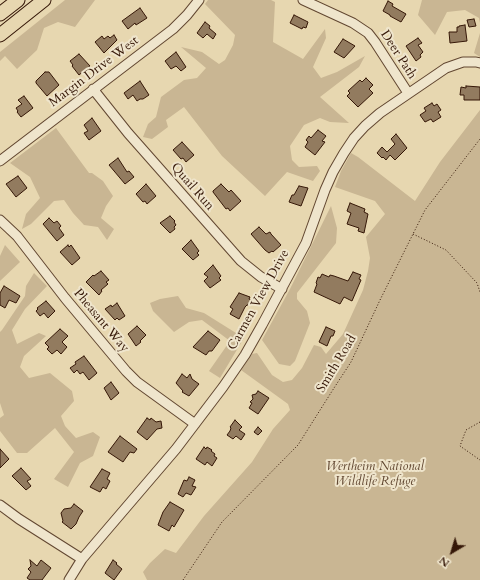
<!DOCTYPE html>
<style>
body{margin:0}
#map{position:relative;width:480px;height:580px;overflow:hidden;background:#e7d7b0;font-family:Cardo,serif}
canvas{display:block}
.north{position:absolute;left:432px;top:532px;width:40px;height:40px;-webkit-text-stroke:3px #efe5cc;paint-order:stroke;rotate:218deg;font-size:11px;font-weight:700;line-height:16px;text-align:center;color:#351707}
.north::after{content:'';display:block;margin:auto;width:14px;height:18px;background:#351707;clip-path:polygon(50% 0,100% 100%,50% 72%,0 100%)}
</style>
<div id="map">
<canvas width="480" height="580"></canvas>
<div class="north">N</div>
</div>
<script>
const c = document.querySelector('canvas').getContext('2d');
c.lineJoin = 'round';
function fillPath(path, color) { c.fillStyle = color; c.fill(path, 'evenodd'); }
const toPath = rows => new Path2D(rows.map(r => 'M' + r).join(''));
function strokePath(path, color, width, dash) { c.strokeStyle = color; c.lineWidth = width; c.lineCap = dash ? 'butt' : 'round'; c.setLineDash(dash || []); c.stroke(path); }
function write(font, color, halo, rows, align = 'center') {
  c.font = font + ' Cardo,serif'; c.lineWidth = 4; c.setLineDash([]); c.textBaseline = 'middle'; c.strokeStyle = halo; c.fillStyle = color; for (const [text, x, y, turn = 0] of rows) {
    c.save(); c.translate(x, y); c.rotate((+turn || 0) * Math.PI / 180); c.textAlign = isNaN(turn) ? turn : align; if (halo) c.strokeText(text, 0, 0); c.fillText(text, 0, 0); c.restore();
  }
}
fillPath(toPath([
 [65,0,95,0,75,27,58,22,44,28,37,50,17,69,5,56,0,61,0,52],
 [208,0,271,0,275,2,273,42,303,59,325,29,326,38,313,67,321,78,337,72,365,56,359,67,320,97,349,123,330,122,320,118,304,125,290,146,292,160,299,167,317,166,320,171,313,181,287,172,265,196,222,156,184,107,166,120,168,127,152,139,143,137,148,124,156,117,161,97,184,80,197,78,206,68,181,47,202,52,219,64,225,60,233,45,235,35,205,4],
 [422,0,480,0,480,23,479,18,465,10,447,12,435,35,418,15],
 [480,33,480,57,474,53],
 [480,110,480,580,147,580,143,572,150,563,165,549,176,553,204,516,252,462,273,429,290,410,288,404,241,370,252,354,257,353,272,375,283,382,292,380,302,368,314,345,321,347,326,354,343,334,363,290,368,271,370,258,366,237,385,214,375,201,335,187,341,171,351,153,358,157,415,201,440,162],
 [56,128,89,173,92,173,103,181,113,196,106,206,101,218,114,229,107,240,98,227,84,225,73,213,64,200,54,201,31,224,22,229,26,214,40,198,30,177,10,163],
 [331,206,337,228,336,243,297,293,297,299,307,311,310,323,295,361,290,366,279,364,262,340,290,289],
 [5,245,20,262,0,281,0,256],
 [34,273,47,286,25,309,12,330,17,344,39,333,46,336,24,356,20,367,29,378,50,373,72,391,74,401,61,416,65,426,76,438,93,432,100,437,93,456,80,463,68,487,54,479,74,452,55,428,27,453,17,453,0,431,0,418,4,415,0,403,0,332,2,330,25,296,26,286],
 [178,296,186,308,204,313,244,338,220,378,209,371,230,341,202,320,189,322,174,332,153,311,150,303,160,299]
]), '#c9b693');
const building = toPath([
 [388,1,393,4,392,6,406,14,401,22,390,16,390,15,383,11,388,1],
 [140,8,147,18,136,25,135,23,128,29,122,21,140,8],
 [294,15,308,22,306,28,303,27,302,29,290,23,294,15],
 [474,19,476,26,469,27,467,20,474,19],
 [205,22,210,26,209,28,216,34,213,39,207,34,203,38,197,33,205,22],
 [465,25,467,41,450,43,449,32,457,32,457,27,459,27,459,26,465,25],
 [114,35,117,40,104,53,95,42,102,36,104,39,108,36,110,38,114,35],
 [418,38,422,43,418,45,423,52,420,55,421,57,416,61,406,46,418,38],
 [343,39,355,46,344,58,334,52,343,39],
 [176,52,186,67,181,71,176,66,171,69,165,61,176,52],
 [79,54,90,66,79,75,72,66,73,65,70,61,79,54],
 [45,72,49,72,59,85,47,96,36,83,36,81,45,72],
 [366,78,373,85,369,89,373,93,358,107,347,96,350,93,348,91,360,80,362,82,366,78],
 [140,81,149,95,143,99,140,99,137,101,133,95,128,99,124,93,140,81],
 [466,86,480,87,480,100,464,100,464,95,460,95,461,87,466,88,466,86],
 [24,96,33,108,21,117,17,112,18,111,16,108,22,104,18,100,24,96],
 [432,103,434,106,437,104,441,110,438,112,441,117,433,122,431,119,425,122,420,115,426,111,424,108,432,103],
 [92,118,101,131,89,140,84,133,88,131,84,125,92,118],
 [318,130,326,136,322,141,325,142,315,155,305,147,308,142,306,140,309,136,311,138,318,130],
 [396,134,407,148,395,160,390,155,386,160,383,157,382,158,377,153,382,147,387,152,395,144,391,139,396,134],
 [182,142,194,155,186,162,183,158,181,159,173,150,182,142],
 [118,158,127,172,129,171,134,177,125,184,109,165,118,158],
 [18,176,27,188,16,197,6,184,18,176],
 [146,184,156,196,147,204,145,201,143,202,136,194,146,184],
 [221,184,229,192,231,190,241,201,230,211,228,208,226,209,213,192,213,191,221,184],
 [299,186,308,188,301,206,289,202,292,195,294,195,299,186],
 [350,203,365,209,364,212,368,214,364,233,358,231,359,228,347,224,351,213,347,211,350,203],
 [170,216,175,221,174,222,176,225,174,227,175,229,170,233,160,223,170,216],
 [49,218,54,223,57,221,61,226,59,228,64,235,57,241,43,224,49,218],
 [259,227,266,234,270,232,271,234,281,245,273,252,272,251,269,253,265,250,251,234,259,227],
 [191,240,199,251,197,253,199,255,193,260,182,249,191,240],
 [68,245,69,247,71,245,80,258,72,265,60,252,68,245],
 [213,265,221,276,219,278,221,280,210,288,204,281,208,277,204,274,213,265],
 [101,271,109,280,106,282,108,284,101,290,102,291,99,295,86,282,93,275,94,276,101,271],
 [353,272,361,275,359,279,361,280,352,301,344,297,340,304,314,292,317,284,316,283,318,277,320,278,322,274,329,277,330,275,334,276,348,281,353,272],
 [4,286,20,296,16,303,9,300,5,308,0,305,0,293,4,286],
 [239,293,250,297,249,299,251,300,248,305,247,305,245,307,239,319,230,314,233,309,230,307,239,293],
 [46,301,55,311,48,318,44,313,40,316,36,311,38,309,37,308,46,301],
 [117,303,125,316,119,320,117,318,115,320,105,309,111,305,112,307,117,303],
 [137,326,146,335,140,341,141,342,136,346,128,334,137,326],
 [326,327,335,331,333,336,331,336,327,346,319,342,326,327],
 [60,329,68,336,62,342,67,347,61,354,57,350,52,354,47,349,49,347,45,343,60,329],
 [208,331,220,340,212,351,209,351,206,355,193,347,208,331],
 [84,356,97,373,89,380,83,372,80,374,77,370,74,373,70,368,76,364,75,362,84,356],
 [182,374,187,378,190,374,192,379,199,384,189,396,182,392,183,391,176,383,182,374],
 [111,382,119,393,111,400,104,388,111,382],
 [258,391,269,398,258,414,249,408,252,403,250,402,253,399,252,395,256,394,258,391],
 [147,418,150,420,151,418,156,422,161,421,162,428,157,429,147,440,137,432,147,418],
 [235,420,242,427,239,430,245,434,241,440,236,436,233,439,227,435,230,431,231,428,230,427,235,420],
 [258,427,262,431,258,435,254,432,258,427],
 [120,436,137,449,134,453,130,452,123,462,108,452,120,436],
 [204,447,206,449,207,447,212,450,211,451,215,454,214,456,217,458,212,466,207,462,205,465,196,459,204,447],
 [0,449,9,459,0,468,0,449],
 [21,468,31,479,27,481,31,486,26,490,12,476,21,468],
 [102,469,110,473,107,479,110,481,106,489,103,487,100,492,90,487,102,469],
 [189,477,195,480,192,486,196,487,191,495,186,493,183,497,178,494,184,480,187,481,189,477],
 [170,502,184,510,174,527,172,525,169,531,158,525,163,512,170,502],
 [74,504,83,511,79,517,76,524,71,529,62,522,63,521,61,513,64,509,71,508,74,504],
 [30,560,37,566,41,560,51,568,42,580,30,580,27,578,31,572,28,569,31,566,30,560],
 [113,560,117,563,116,564,122,569,114,580,105,573,113,560]
]);
fillPath(building, '#927b5f');
strokePath(building, '#351707', 1);
const minor = toPath([
 [303,0,353,23,368,33,375,42,408,93],
 [93,89,128,133,241,261,261,277,282,289],
 [0,161,173,29,187,15,199,0],
 [0,220,17,236,65,298,126,371,137,382,195,424],
 [0,505,19,519,82,559],
 [69,580,82,559,176,449,223,387,245,355,262,325,306,243,325,190,333,172,344,153,354,138,365,126,380,113,446,68,463,62,476,62,480,63]
]);
const highway = toPath([
 [0,14,18,0],
 [0,35,44,0]
]);
strokePath(minor, '#624731', 11);
strokePath(highway, '#351707', 15);
strokePath(toPath([
 [413,234,446,250,477,283,480,292],
 [480,422,466,430,460,446,480,460],
 [183,580,222,522,298,445,334,388,351,362,380,300,425,210,480,139]
]), '#351707', 1, [1, 2]);
strokePath(minor, '#efe5cc', 9);
strokePath(highway, '#e7d7b0', 13);
write('13px', '#351707', '#efe5cc', [
 ["Deer Path",398,55,57],
 ["Margin Drive West",94,72,-37],
 ["Quail Run",192,187,49],
 ["Carmen View Drive",259,300,-61],
 ["Pheasant Way",101,321,50],
 ["Smith Road",337,364,-59]
]);
write('italic 13px', '#614731', '#efe5cc', [
 ["Wertheim National",375,467],
 ["Wildlife Refuge",375,482]
]);
</script>
